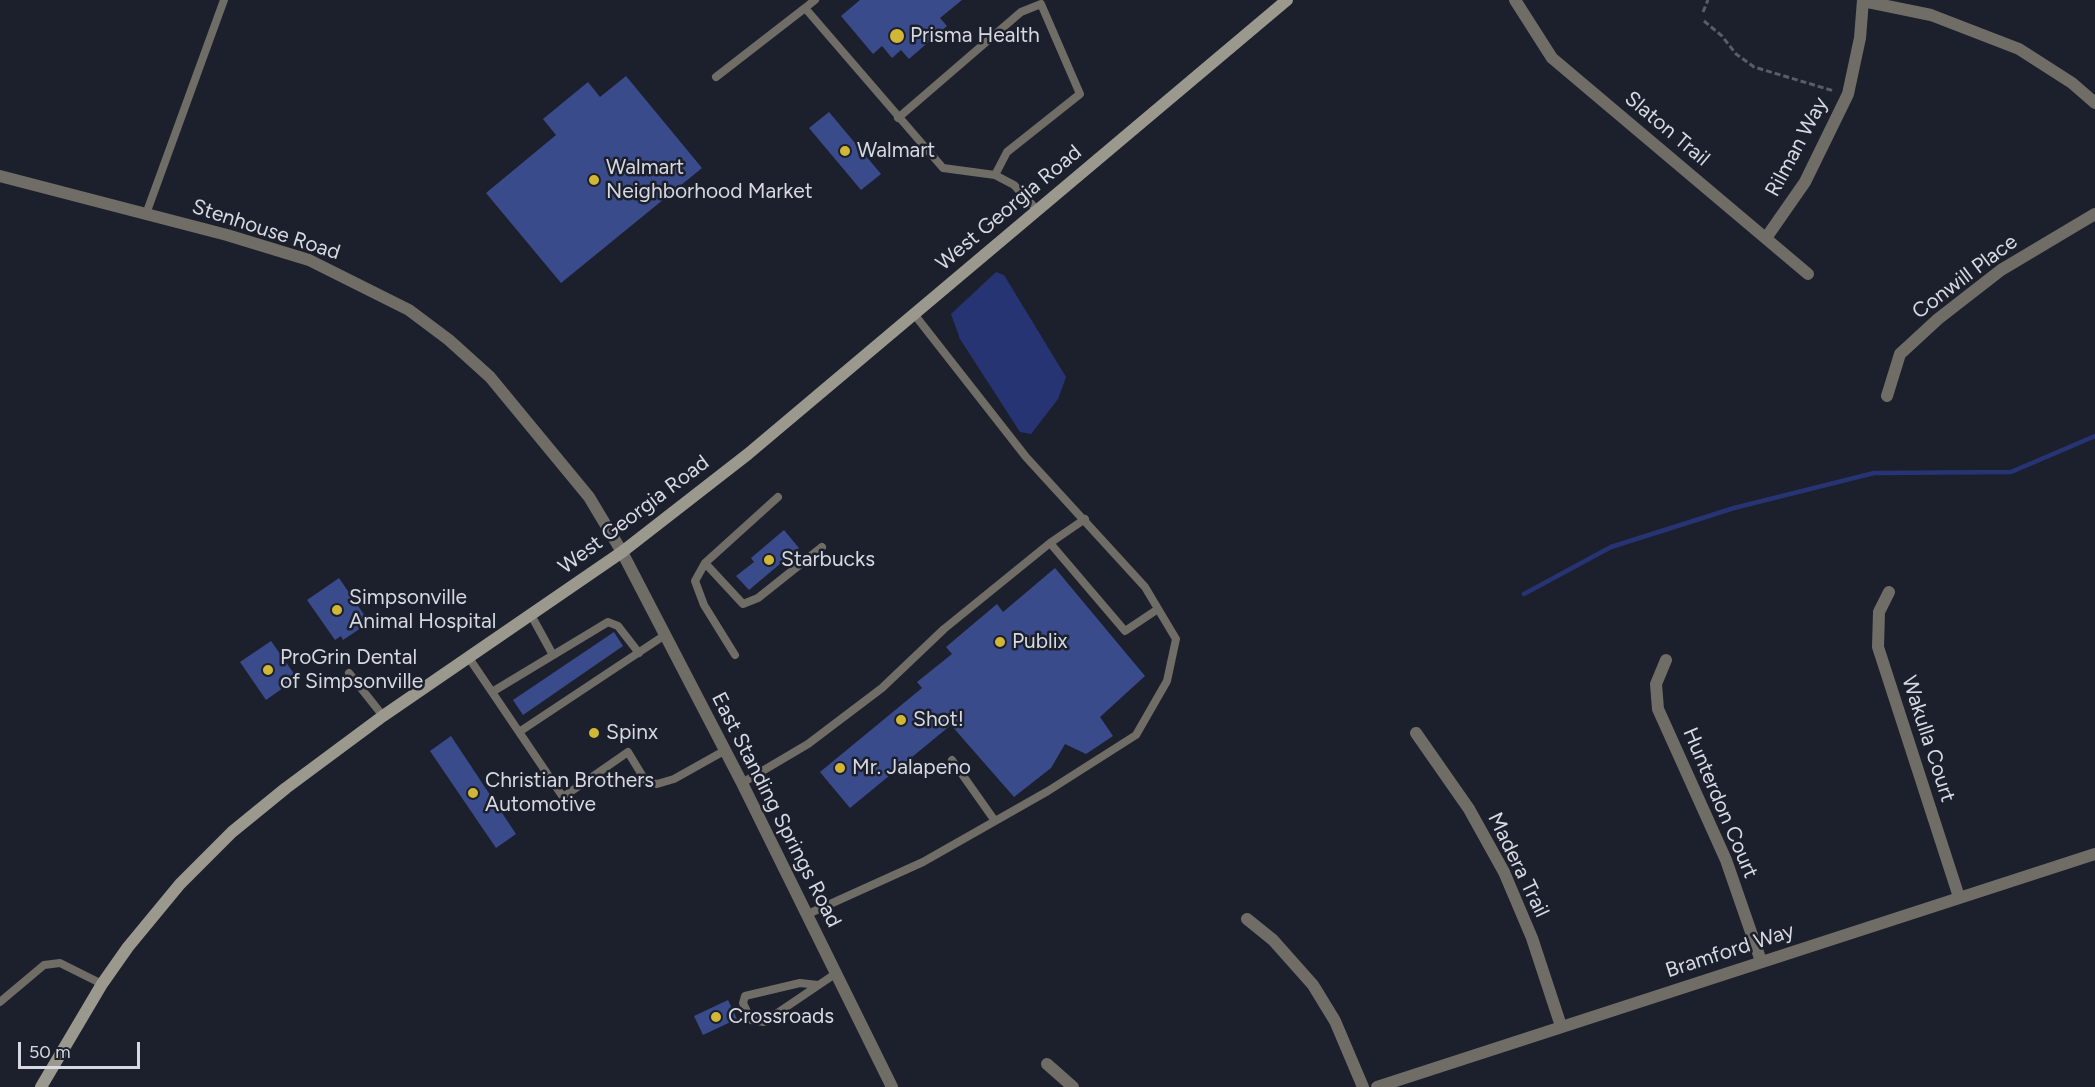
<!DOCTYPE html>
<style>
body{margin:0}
#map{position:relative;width:2095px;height:1087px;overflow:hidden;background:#1c202c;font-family:Figtree,sans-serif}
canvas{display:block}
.scale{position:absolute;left:18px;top:1042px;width:122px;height:27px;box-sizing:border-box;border:3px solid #d6d9e1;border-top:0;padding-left:8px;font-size:18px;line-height:21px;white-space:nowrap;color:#d6d9e1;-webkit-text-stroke:4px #1c202c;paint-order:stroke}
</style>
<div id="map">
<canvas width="2095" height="1087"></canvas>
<div class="scale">50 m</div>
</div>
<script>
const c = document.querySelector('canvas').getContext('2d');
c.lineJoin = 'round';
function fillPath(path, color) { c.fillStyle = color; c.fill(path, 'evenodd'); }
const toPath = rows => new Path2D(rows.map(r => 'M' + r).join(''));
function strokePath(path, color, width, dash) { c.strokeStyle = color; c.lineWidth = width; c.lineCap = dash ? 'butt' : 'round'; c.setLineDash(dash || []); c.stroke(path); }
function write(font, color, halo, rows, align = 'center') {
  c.font = font + ' Figtree,sans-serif'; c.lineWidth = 5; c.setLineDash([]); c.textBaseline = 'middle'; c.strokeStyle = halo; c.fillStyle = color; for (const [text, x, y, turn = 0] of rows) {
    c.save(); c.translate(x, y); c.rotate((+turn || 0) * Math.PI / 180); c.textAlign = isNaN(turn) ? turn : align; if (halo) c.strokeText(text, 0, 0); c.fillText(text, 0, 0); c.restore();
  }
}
fillPath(toPath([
 [996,272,1004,275,1066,377,1058,399,1031,434,1020,432,960,339,951,314]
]), '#263474');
strokePath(toPath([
 [1524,594,1611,547,1734,508,1874,473,2011,472,2095,436]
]), '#263474', 4.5);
fillPath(toPath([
 [860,0,962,0,940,18,947,26,909,59,901,50,892,58,882,46,873,54,841,16],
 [626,76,702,168,561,283,486,193,556,135,543,119,588,82,600,97],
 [829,112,881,174,861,190,809,128],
 [784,530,799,548,749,590,736,576,754,562,751,558],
 [1055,568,1145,676,1100,717,1113,736,1086,754,1065,744,1051,768,1014,797,951,725,850,808,820,772,922,688,917,682,952,654,946,647,997,604,1003,612],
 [339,578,367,619,361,623,364,626,343,640,341,636,335,640,307,600],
 [614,632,623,646,523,715,513,700],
 [271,641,297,678,266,700,240,662],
 [451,736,516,834,496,848,430,751],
 [728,1000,737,1019,703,1035,694,1016]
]), '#3a4b8c');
strokePath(toPath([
 [1703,12,1708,0],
 [1704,21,1722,36,1736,54,1754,67,1834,91]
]), '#595d67', 3, [6, 3]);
strokePath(toPath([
 [805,8,815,0],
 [716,77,805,8,943,168,995,175,1014,185,1037,210],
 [898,118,1021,12,1041,4,1080,94,1007,152,995,175],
 [146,214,224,0],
 [1050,543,1125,631,1158,609],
 [705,563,743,604,758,598,822,547],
 [531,615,553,655],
 [735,655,704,605,695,581,705,563,778,497],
 [469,658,563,797,628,752,645,780,657,784,674,779,724,751],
 [349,673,383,716],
 [492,692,608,622,618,626,639,653],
 [519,732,665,635],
 [952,760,995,821],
 [742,783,808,744,882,688,944,629,1050,543,1085,519],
 [808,914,923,862,1048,791,1136,735,1167,681,1176,639,1145,587,1026,457,914,314],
 [818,985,800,983,745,996,743,1003,751,1020,764,1022,835,974],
 [0,1002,44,965,60,963,102,984]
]), '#6f6d66', 8);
strokePath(toPath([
 [1515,0,1552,58,1808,274],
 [1863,1,1931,15,2019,49,2072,83,2095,103],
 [1766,238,1805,182,1848,94,1860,38,1863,0],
 [1887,396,1900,354,1938,319,2001,270,2095,214],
 [1889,592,1879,612,1878,647,1959,897],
 [1666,660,1656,684,1658,709,1726,860,1761,961],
 [1416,733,1469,809,1504,872,1532,938,1561,1026],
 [1247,919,1273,940,1313,985,1335,1021,1363,1087],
 [1047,1064,1073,1087],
 [1377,1087,2095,854]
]), '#6f6d66', 12);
strokePath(toPath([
 [0,176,227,235,309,260,409,310,449,340,490,377,589,497,622,552,742,783,892,1087]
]), '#6f6d66', 12);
strokePath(toPath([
 [41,1087,102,984,128,947,180,884,232,832,286,788,383,716,622,552,748,454,1287,0]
]), '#9b998e', 12);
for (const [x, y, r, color] of [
 [897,36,8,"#d2b736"],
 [845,151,6,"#d2b736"],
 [594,180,6,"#d2b736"],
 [769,560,6,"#d2b736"],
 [337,610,6,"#d2b736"],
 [1000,642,6,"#d2b736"],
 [268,670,6,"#d2b736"],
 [901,720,6,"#d2b736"],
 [594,733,6,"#d2b736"],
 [840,768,6,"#d2b736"],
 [473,793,6,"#d2b736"],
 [716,1017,6,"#d2b736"]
]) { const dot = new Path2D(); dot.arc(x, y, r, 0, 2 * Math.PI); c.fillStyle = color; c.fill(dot); strokePath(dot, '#1c202c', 2); }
write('21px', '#d6d9e1', '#1c202c', [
 ["Prisma Health",910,36],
 ["Walmart",857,151],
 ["Walmart",606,168],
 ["Neighborhood Market",606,192],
 ["Starbucks",781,560],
 ["Simpsonville",349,598],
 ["Animal Hospital",349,622],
 ["Publix",1012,642],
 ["ProGrin Dental",280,658],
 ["of Simpsonville",280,682],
 ["Shot!",913,720],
 ["Spinx",606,733],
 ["Mr. Jalapeno",852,768],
 ["Christian Brothers",485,781],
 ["Automotive",485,805],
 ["Crossroads",728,1017]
], 'left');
write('21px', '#d6d9e1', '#1c202c', [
 ["Slaton Trail",1667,129,40],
 ["Rilman Way",1797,147,-62],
 ["West Georgia Road",1009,208,-40],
 ["Stenhouse Road",266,230,18],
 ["Conwill Place",1965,277,-37],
 ["West Georgia Road",634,515,-37],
 ["Wakulla Court",1928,739,72],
 ["Hunterdon Court",1720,803,67],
 ["East Standing Springs Road",776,810,63],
 ["Madera Trail",1518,865,64],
 ["Bramford Way",1730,951,-18]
]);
</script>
